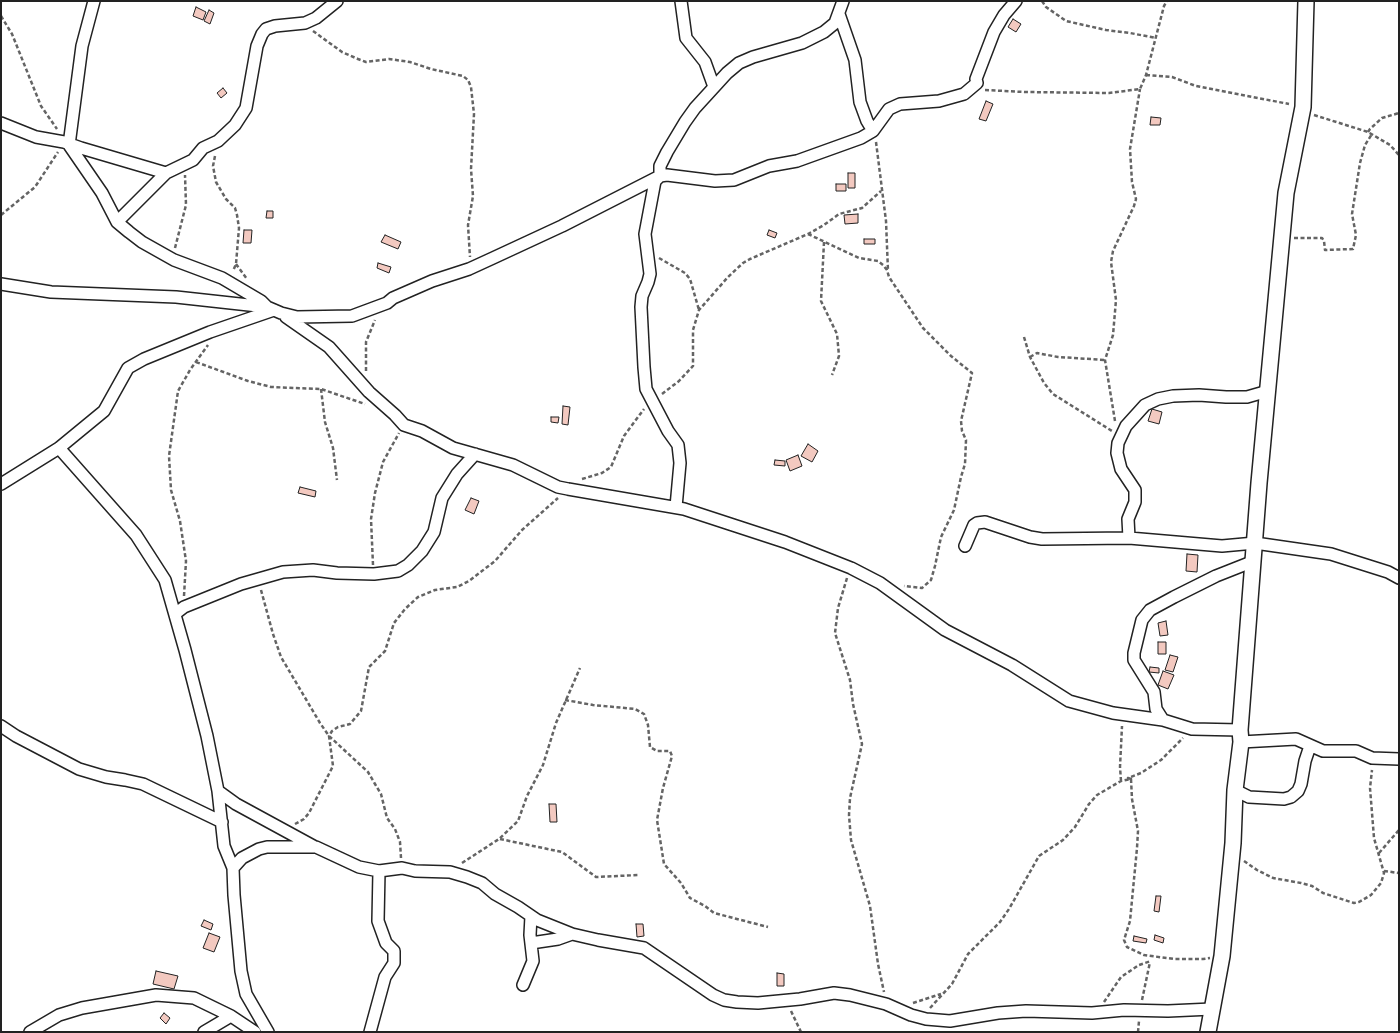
<!DOCTYPE html>
<style>
body{margin:0}
#map{position:relative;width:1400px;height:1033px;overflow:hidden;background:#fff;font-family:Rubik,sans-serif}
canvas{display:block}
.frame{position:absolute;inset:0;border:2px solid #222;pointer-events:none}
</style>
<div id="map">
<canvas width="1400" height="1033"></canvas>
<div class="frame"></div>
</div>
<script>
const c = document.querySelector('canvas').getContext('2d');
c.lineJoin = 'round';
function fillPath(path, color) { c.fillStyle = color; c.fill(path, 'evenodd'); }
const toPath = rows => new Path2D(rows.map(r => 'M' + r).join(''));
function strokePath(path, color, width, dash) { c.strokeStyle = color; c.lineWidth = width; c.lineCap = dash ? 'butt' : 'round'; c.setLineDash(dash || []); c.stroke(path); }
const building = toPath([
 [196,7,206,12,203,20,193,16,196,7],
 [209,10,214,13,210,24,204,21,209,10],
 [1013,19,1021,24,1016,32,1008,27,1013,19],
 [223,88,227,93,221,98,217,93,223,88],
 [986,101,993,104,986,121,979,119,986,101],
 [1151,117,1161,118,1160,125,1150,125,1151,117],
 [848,173,855,173,855,188,848,188,848,173],
 [836,184,846,184,846,191,836,191,836,184],
 [267,211,273,211,273,218,266,218,267,211],
 [858,214,858,223,845,224,844,215,858,214],
 [244,230,252,230,251,243,243,243,244,230],
 [769,230,777,233,775,238,767,235,769,230],
 [385,235,401,242,398,249,381,242,385,235],
 [864,239,875,239,875,244,864,244,864,239],
 [378,263,391,267,389,273,377,268,378,263],
 [563,406,570,407,568,425,562,424,563,406],
 [1152,409,1162,412,1159,424,1148,421,1152,409],
 [551,417,559,417,558,423,551,422,551,417],
 [808,444,818,451,812,462,801,456,808,444],
 [798,455,802,466,790,471,786,460,798,455],
 [775,460,785,461,785,466,774,465,775,460],
 [300,487,316,491,315,497,298,493,300,487],
 [471,498,479,501,474,514,465,510,471,498],
 [1187,554,1198,555,1197,572,1186,571,1187,554],
 [1166,621,1168,635,1160,636,1158,623,1166,621],
 [1158,642,1166,642,1166,654,1158,654,1158,642],
 [1170,655,1178,657,1173,672,1165,670,1170,655],
 [1150,667,1159,668,1159,673,1149,672,1150,667],
 [1163,671,1174,675,1168,689,1158,685,1163,671],
 [549,804,556,804,557,822,550,822,549,804],
 [1156,896,1161,896,1159,912,1154,911,1156,896],
 [204,920,213,924,211,930,201,926,204,920],
 [636,924,643,924,644,936,637,937,636,924],
 [209,933,220,937,214,952,203,948,209,933],
 [1155,935,1164,938,1163,943,1154,940,1155,935],
 [1134,936,1147,939,1146,943,1133,941,1134,936],
 [156,971,178,976,174,989,153,984,156,971],
 [777,973,784,974,784,986,777,986,777,973],
 [164,1013,170,1018,166,1024,160,1018,164,1013]
]);
fillPath(building, '#f3c9c0');
strokePath(building, '#222', 1);
const street = toPath([
 [94,1,82,46,69,145,102,193,117,222,129,232,142,242,174,260,222,278,261,301,267,307],
 [681,1,686,38,705,62,714,87],
 [839,14,855,60,860,102,867,121,873,131],
 [1,123,36,137,64,142,81,148,166,173],
 [117,222,166,173,193,160,203,148,218,141,235,125,246,108,257,46,262,34,266,29,275,26,305,23,316,18,337,1],
 [1,284,51,292,176,297,267,307,281,313,297,317,352,316,387,303,393,298,432,281,469,269,493,258,562,226,660,176,667,175,715,181,734,180,769,166,797,161,861,138,873,131,889,109,900,104,939,101,964,94,977,83,976,79,994,32,1004,15,1016,1],
 [286,317,329,347,369,392,395,415,404,425,422,431,453,448,513,465,558,487,568,489,684,509,785,542,851,568,880,583,945,630,1012,665,1069,701,1113,713,1163,720,1192,729,1240,730],
 [59,448,136,535,165,580,185,650,207,736,218,791,224,846,233,868,234,895,241,971,246,994,268,1032],
 [1,484,59,448,104,411,128,368,144,359,210,332,274,310],
 [676,507,680,463,678,445,668,431,646,389,644,367,641,307,642,296,648,282,650,274,645,234,655,181,660,176,660,166,667,152,685,122,695,108,727,73,739,63,753,57,802,43,824,32,835,23,843,1],
 [1129,538,1128,519,1135,502,1135,490,1121,469,1117,453,1118,443,1126,426,1145,405,1158,399,1173,396,1199,395,1226,397,1247,397,1268,391],
 [965,546,974,525,977,523,985,522,1030,537,1042,539,1129,538,1222,546,1255,543,1331,554,1388,572,1399,578],
 [175,614,184,607,241,584,283,572,313,570,337,573,374,574,398,571,408,565,422,551,434,532,442,498,457,474,475,454],
 [1163,720,1156,709,1154,692,1134,660,1134,653,1142,620,1150,610,1174,597,1216,576,1254,561],
 [1,726,16,736,79,769,106,777,125,780,143,784,222,822],
 [1241,742,1296,739,1323,751,1356,751,1372,758,1399,759],
 [1235,790,1249,797,1284,799,1291,797,1298,791,1301,784,1305,761,1310,746],
 [218,791,236,804,315,847],
 [233,868,242,858,259,849,267,847,316,847,359,867,379,871,402,868,415,871,450,872,467,877,482,883,495,894,518,907,537,920,572,934,598,940,644,948,713,995,724,1000,737,1002,758,1003,800,999,834,993,850,995,886,1004,911,1015,926,1019,950,1021,998,1013,1026,1011,1092,1013,1124,1010,1168,1011,1212,1009],
 [531,943,558,939,572,934],
 [523,985,533,961,530,935,531,916],
 [30,1032,59,1015,82,1008,156,995,194,998,231,1016,255,1032],
 [204,1032,231,1016],
 [370,1032,385,977,394,963,394,951,386,943,378,921,379,871]
]);
const secondary = toPath([
 [1208,1032,1222,956,1233,843,1235,790,1241,742,1240,730,1259,483,1286,193,1303,107,1306,1]
]);
strokePath(street, '#222', 14);
strokePath(secondary, '#222', 18);
strokePath(toPath([
 [1042,1,1046,7,1066,21,1106,30,1130,33,1156,38],
 [1,16,12,34,41,106,57,129],
 [313,31,342,52,358,59,366,62,389,59,410,62,431,69,463,76,468,80,471,87,474,114,471,169,473,196,468,225,470,257],
 [1146,75,1172,77,1196,86,1289,104],
 [985,90,1024,92,1109,93,1140,89,1146,75,1164,6,1167,1],
 [1314,115,1368,132,1390,145,1399,155],
 [1368,132,1370,129,1382,118,1399,113],
 [876,142,886,221,888,271],
 [215,156,213,166,216,182,226,199,235,208,237,215,239,228,236,264,233,271],
 [1,215,35,187,58,152],
 [808,234,859,258,878,261,883,265,887,270,889,277,923,328,951,356,972,373,961,421,962,431,966,440,965,464,961,477,954,510,941,537,935,566,931,580,922,588,904,586],
 [1294,238,1322,238,1324,241,1325,250,1353,249,1356,235,1352,214,1360,163,1365,145,1372,134],
 [824,242,821,301,837,334,839,356,832,375],
 [175,248,186,205,185,175],
 [659,258,685,273,690,279,699,310],
 [236,264,247,279],
 [1024,337,1030,357,1044,383,1053,394,1112,431],
 [1030,357,1037,353,1058,357,1105,360],
 [196,362,248,381,271,387,321,389,365,404],
 [366,371,366,342,375,320],
 [321,389,325,422,333,448,337,480],
 [662,394,679,381,693,366,693,330,699,310,728,277,743,263,750,259,808,234,824,225,839,214,862,208,881,191],
 [1115,421,1105,360,1113,335,1116,300,1111,262,1113,251,1134,206,1136,199,1132,182,1130,149,1140,89],
 [582,479,602,473,611,467,624,436,644,409],
 [373,565,371,519,375,493,383,462,399,433],
 [847,578,838,608,835,633,850,680,853,704,862,744,850,798,849,815,851,840,870,906,878,964,884,992],
 [261,590,273,634,281,657,320,723,329,736,368,772,375,784,381,794,387,818,395,829,400,842,401,858],
 [184,596,186,561,180,521,171,490,169,456,178,391,190,370,208,345],
 [565,700,593,705,635,709,644,714,648,725,650,747,657,751,670,751,672,756,663,788,657,820,664,864,681,883,690,898,705,906,714,913,768,927],
 [1131,779,1132,799,1138,831,1137,848,1130,921,1124,940,1127,947,1144,955,1174,959,1203,959,1210,958],
 [1121,781,1120,767,1122,726],
 [295,824,304,819,309,813,333,766,329,736,332,731,338,727,350,724,361,711,369,667,385,651,394,623,405,609,418,597,435,590,457,587,469,581,495,561,522,530,558,498],
 [500,839,562,852,596,877,639,875],
 [1379,853,1399,830],
 [1244,861,1257,870,1273,878,1301,883,1312,886,1323,893,1354,903,1359,902,1371,895,1381,883,1384,873,1374,838,1370,788,1372,770],
 [462,863,499,839,518,821,527,796,543,765,556,723,580,668],
 [1384,871,1399,873],
 [1142,1000,1150,962],
 [1104,1002,1121,977,1139,965,1151,961],
 [913,1003,941,994],
 [930,1008,952,984,968,954,1000,922,1009,909,1039,856,1063,840,1075,827,1089,804,1097,795,1121,781,1131,779,1128,778,1141,773,1161,760,1183,738],
 [791,1011,801,1032],
 [1138,1032,1139,1021]
]), '#646464', 2.5, [4, 2.5]);
strokePath(street, '#fff', 11);
strokePath(secondary, '#fff', 15);
</script>
